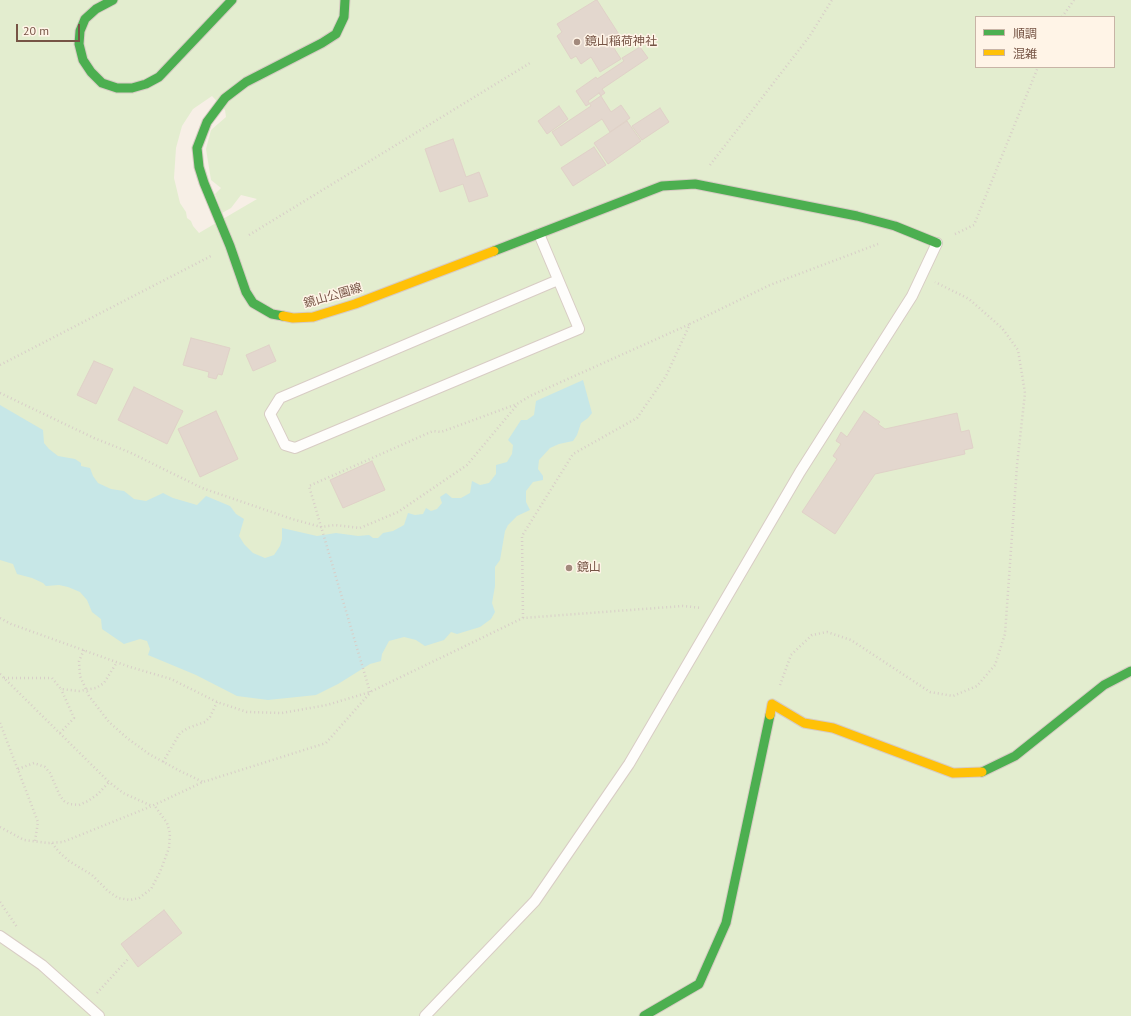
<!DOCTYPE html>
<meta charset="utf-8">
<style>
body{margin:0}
#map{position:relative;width:1131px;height:1016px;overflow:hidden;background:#f7efe6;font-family:"PT Sans","Noto Sans JP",sans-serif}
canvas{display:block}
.legend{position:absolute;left:975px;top:16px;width:140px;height:52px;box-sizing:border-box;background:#fff4e7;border:1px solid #c8b4a6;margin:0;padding:5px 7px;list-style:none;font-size:12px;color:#765445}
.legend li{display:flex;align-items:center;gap:8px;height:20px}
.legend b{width:20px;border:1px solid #c8b4a6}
.scale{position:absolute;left:16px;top:24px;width:64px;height:18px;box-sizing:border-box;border:2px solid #765445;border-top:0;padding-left:5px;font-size:12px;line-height:14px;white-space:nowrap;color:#765445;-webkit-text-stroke:3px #fff4e7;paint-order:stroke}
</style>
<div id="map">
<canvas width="1131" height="1016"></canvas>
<ul class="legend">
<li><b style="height:5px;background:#4caf50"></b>順調</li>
<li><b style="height:5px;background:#ffc107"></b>混雑</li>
</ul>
<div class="scale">20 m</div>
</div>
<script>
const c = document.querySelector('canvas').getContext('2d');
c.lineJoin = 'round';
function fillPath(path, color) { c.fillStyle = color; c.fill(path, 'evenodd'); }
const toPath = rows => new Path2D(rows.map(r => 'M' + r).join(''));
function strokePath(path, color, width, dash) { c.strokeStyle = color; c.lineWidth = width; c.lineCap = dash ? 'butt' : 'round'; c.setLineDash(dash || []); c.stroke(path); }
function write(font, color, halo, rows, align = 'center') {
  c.font = font + ' "PT Sans","Noto Sans JP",sans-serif'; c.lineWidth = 3; c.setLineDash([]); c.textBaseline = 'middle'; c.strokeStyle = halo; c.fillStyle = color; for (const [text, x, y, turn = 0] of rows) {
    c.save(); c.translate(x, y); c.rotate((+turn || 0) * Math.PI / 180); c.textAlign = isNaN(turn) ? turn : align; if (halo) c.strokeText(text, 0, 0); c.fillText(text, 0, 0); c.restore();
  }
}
fillPath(toPath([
 [0,0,1131,0,1131,1016,0,1016],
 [976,17,1114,17,1114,67,976,67],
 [212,96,225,110,226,117,211,130,206,149,211,180,221,188,215,194,222,213,231,208,241,195,257,199,199,233,193,226,191,221,187,218,186,212,180,203,174,178,176,148,182,126,193,109]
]), '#e3edcf');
fillPath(toPath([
 [583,380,592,413,588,418,581,423,577,435,573,441,559,444,550,448,539,460,538,469,543,476,543,480,533,482,526,491,526,502,530,510,517,516,508,525,505,531,500,560,495,567,495,586,492,603,495,612,491,619,480,627,457,634,451,632,444,640,425,646,416,640,404,637,389,641,382,654,381,661,370,664,338,684,316,695,268,700,237,696,196,675,148,655,150,649,147,641,140,639,124,644,102,629,101,619,92,612,87,600,80,592,68,587,59,585,46,586,43,583,32,578,17,574,13,564,0,560,0,405,43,430,44,443,49,449,58,456,75,459,81,463,81,466,90,468,93,476,98,483,111,489,124,491,134,499,146,501,163,493,173,498,197,505,206,496,230,506,236,514,244,519,239,536,244,544,253,553,265,558,274,555,280,546,282,539,282,528,317,536,336,533,358,536,369,535,373,538,378,538,383,533,393,531,404,525,408,513,415,515,423,514,426,508,431,511,437,509,442,503,440,497,446,493,452,498,461,498,470,493,472,481,480,485,489,483,496,474,496,465,507,462,512,454,513,445,508,440,521,420,527,420,534,415,536,401]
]), '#c7e7e7');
const building = toPath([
 [596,0,597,0,620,36,610,42,621,59,600,72,591,57,581,64,576,56,571,59,557,36,562,32,557,24,596,0],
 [640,47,648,58,602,89,605,93,586,106,576,91,596,77,597,79,624,61,622,58,640,47],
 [599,93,611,112,621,105,630,118,610,132,602,119,561,146,552,132,591,106,588,101,599,93],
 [559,106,568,119,547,134,538,121,559,106],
 [660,108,669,122,642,140,632,126,660,108],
 [627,121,641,141,608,164,594,143,627,121],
 [453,139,466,177,479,172,488,196,469,202,463,184,440,192,425,149,453,139],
 [594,147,606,165,573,186,561,168,594,147],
 [191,338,230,348,222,375,218,374,216,379,208,377,209,372,183,365,191,338],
 [269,345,276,361,253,371,246,355,269,345],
 [94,361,113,369,96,404,77,395,94,361],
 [134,387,183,411,167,444,118,420,134,387],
 [216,411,238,459,200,477,178,429,216,411],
 [864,411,880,422,878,424,885,429,957,413,961,432,969,430,973,448,964,450,965,454,875,474,835,534,802,512,837,459,833,456,841,444,836,441,841,432,847,437,864,411],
 [372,461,385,490,343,508,330,480,372,461],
 [164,910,182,933,138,967,121,944,164,910]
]);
fillPath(building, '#e3d7ce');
strokePath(building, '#e0d1c8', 1);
const lane = toPath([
 [539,234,579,329,295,448,285,445,270,414,280,398,558,280],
 [0,936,42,965,99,1016],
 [425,1016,535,901,629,764,800,472,912,296,937,243]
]);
const fast = toPath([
 [113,0,96,9,85,19,80,31,79,44,83,60,91,72,102,83,117,88,132,88,146,84,159,77,232,0],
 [494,251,662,186,695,184,857,216,895,226,937,243],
 [283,316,272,314,253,303,246,292,230,246,204,183,199,167,197,148,207,122,225,98,246,82,322,43,336,34,344,17,345,0],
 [982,772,1015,756,1104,685,1131,671],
 [644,1016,699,984,726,923,770,715]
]);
const slow = toPath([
 [283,316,293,318,313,317,355,304,494,251],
 [770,715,772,704,804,723,833,728,953,773,982,772]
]);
strokePath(lane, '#d8ccc4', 12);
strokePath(fast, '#d7cbc3', 11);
strokePath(slow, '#d7cbc3', 11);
strokePath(toPath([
 [1062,17,1074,0],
 [710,165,809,37,832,0],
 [955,234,974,225,1038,67],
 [249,235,530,63],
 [0,365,211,256],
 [0,393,94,438,129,452,202,488,292,519,321,527,335,525,360,528,398,512,467,465,517,405],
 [0,618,11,624,130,667,171,679,217,702,247,712,282,713,327,705,370,692,523,618,683,606,702,608],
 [523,618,522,536,573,454,637,418,666,376,690,324,770,285,878,244],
 [84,650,79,661,80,676,89,696,109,722,127,738,149,754,180,771,203,782],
 [0,674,109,782,123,793,152,806],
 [4,678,52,678,61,689,79,691,96,688,104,683,117,662],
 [780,685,791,655,812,635,827,632,851,640,930,692,953,696,977,686,995,665,1005,634,1017,465,1025,393,1018,350,1002,328,969,299,935,282],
 [370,692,309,486,433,431,441,432,517,404,530,396,690,324],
 [0,723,38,822,35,841],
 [60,733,74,718,61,689],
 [163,762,180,733,188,728,205,722,210,717,217,702],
 [18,769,34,763,45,767,50,773,60,796,64,801,69,804,79,805,88,801,98,794,109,782],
 [0,827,24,840,48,843,63,842,152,806,203,782,326,743,370,693],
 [52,843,59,852,69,861,92,875,108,891,118,898,130,900,139,898,151,889,160,872,169,848,170,833,167,823,154,805],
 [0,902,17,927],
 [97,993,129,958]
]), '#d8cec8', 2.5, [1, 3]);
strokePath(lane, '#fefdfb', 10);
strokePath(fast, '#4caf50', 9);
strokePath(slow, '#ffc107', 9);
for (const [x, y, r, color] of [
 [577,42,4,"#a38a7d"],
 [569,568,4,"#a38a7d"]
]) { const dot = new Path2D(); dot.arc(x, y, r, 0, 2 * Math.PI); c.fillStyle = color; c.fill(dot); strokePath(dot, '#fff4e7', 1.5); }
write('12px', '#765445', '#fff4e7', [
 ["鏡山稲荷神社",585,42],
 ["鏡山",577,568]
], 'left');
write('12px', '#765445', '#fff4e7', [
 ["鏡山公園線",333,296,-16]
]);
</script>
